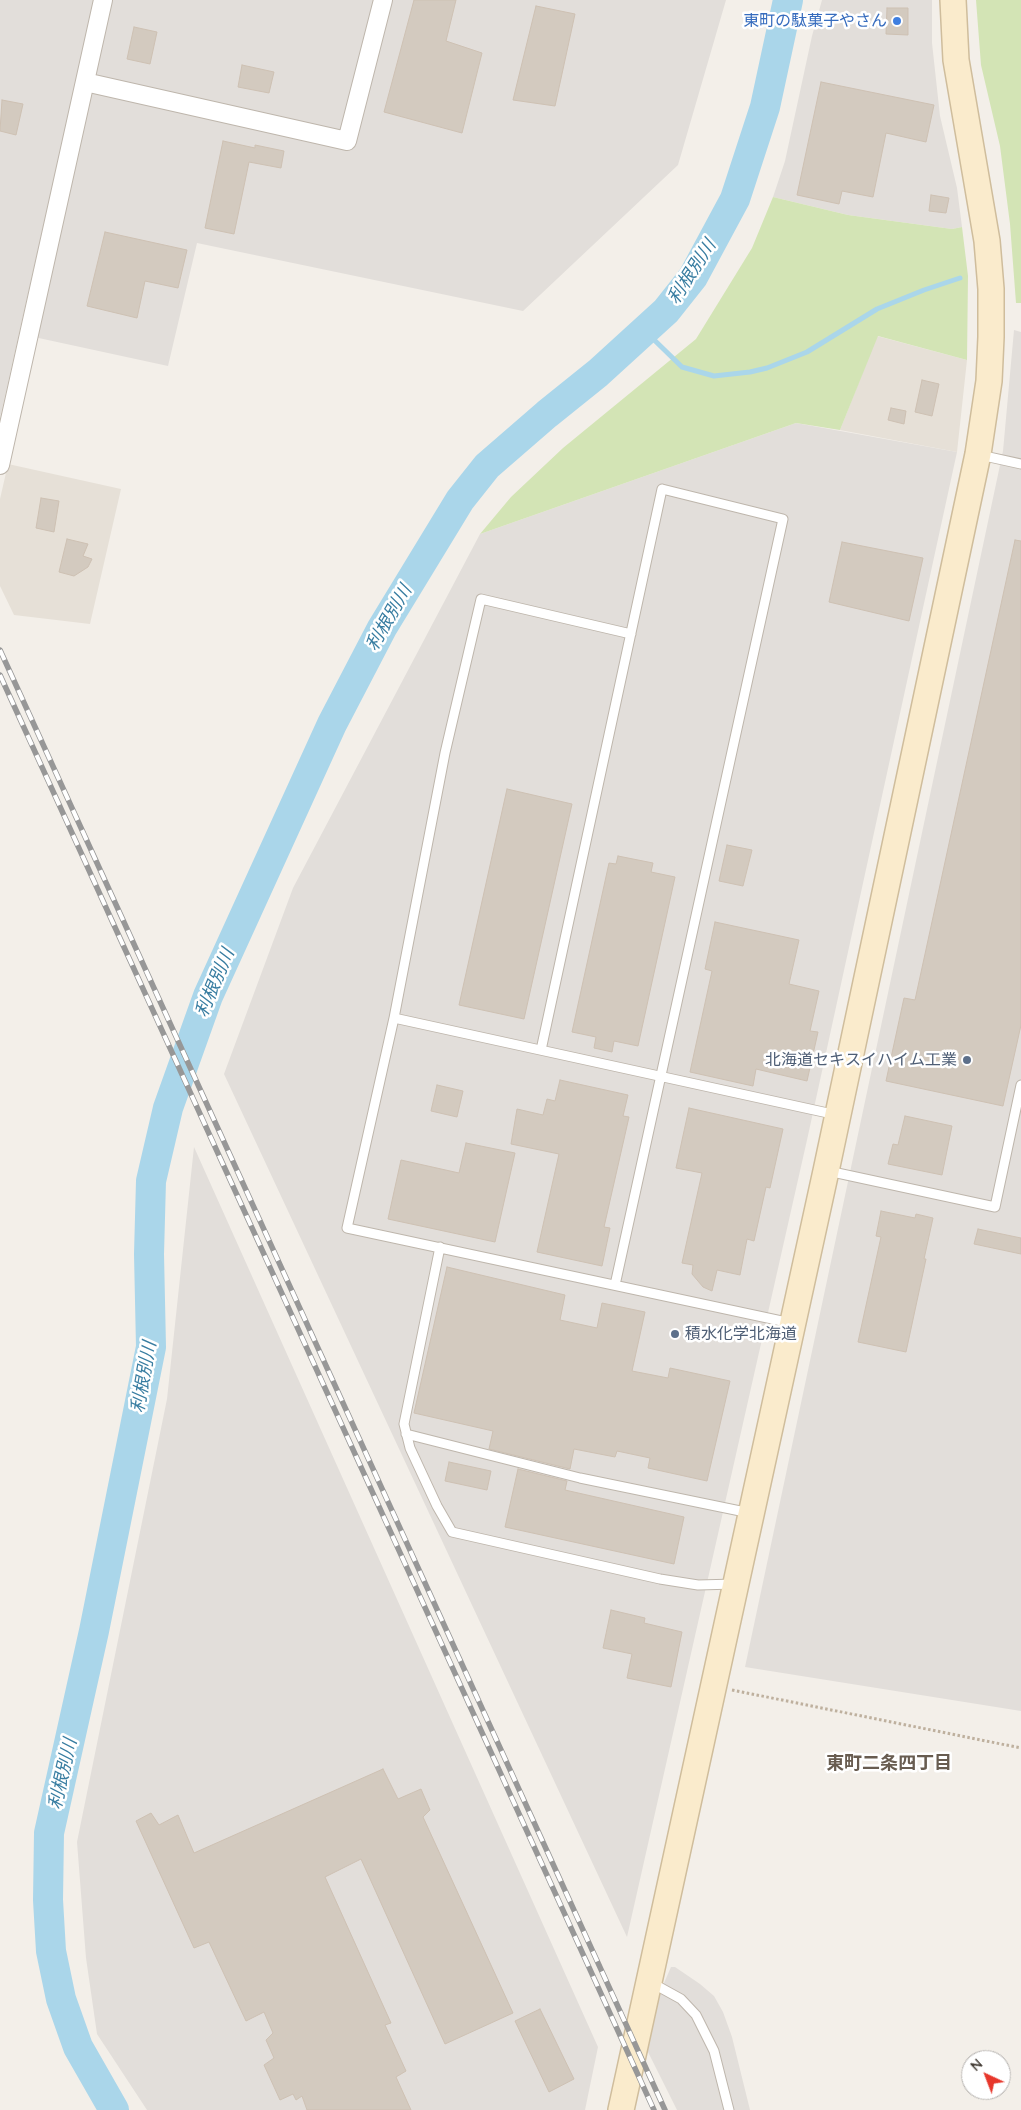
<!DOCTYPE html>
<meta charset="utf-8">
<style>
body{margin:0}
#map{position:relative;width:1021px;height:2110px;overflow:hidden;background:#f3efe9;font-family:Quicksand,sans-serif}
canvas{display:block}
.north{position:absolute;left:961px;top:2050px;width:50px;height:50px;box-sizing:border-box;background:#fff;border:1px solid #b5b2af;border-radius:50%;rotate:317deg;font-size:14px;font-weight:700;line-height:20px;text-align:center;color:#463f38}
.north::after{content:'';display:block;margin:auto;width:18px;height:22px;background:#e7372b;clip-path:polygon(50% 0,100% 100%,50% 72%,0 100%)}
</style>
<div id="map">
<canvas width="1021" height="2110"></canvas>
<div class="north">N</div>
</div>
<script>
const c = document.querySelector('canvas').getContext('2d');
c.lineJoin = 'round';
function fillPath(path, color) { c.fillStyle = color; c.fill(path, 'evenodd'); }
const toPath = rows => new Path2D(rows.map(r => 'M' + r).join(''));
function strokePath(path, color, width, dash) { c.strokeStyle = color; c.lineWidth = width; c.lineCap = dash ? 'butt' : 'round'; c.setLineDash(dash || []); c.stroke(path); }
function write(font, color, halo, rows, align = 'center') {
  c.font = font + ' Quicksand,"Noto Sans JP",sans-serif'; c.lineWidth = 5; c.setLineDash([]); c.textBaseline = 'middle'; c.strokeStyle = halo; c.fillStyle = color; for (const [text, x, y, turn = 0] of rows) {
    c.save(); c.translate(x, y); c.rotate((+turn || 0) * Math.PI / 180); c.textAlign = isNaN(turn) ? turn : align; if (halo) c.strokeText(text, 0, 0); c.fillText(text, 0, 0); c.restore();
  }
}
fillPath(toPath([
 [877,336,967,360,957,452,840,430],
 [8,464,121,489,90,624,14,615,0,586,0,499]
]), '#e6e0d7');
fillPath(toPath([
 [0,0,94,0,0,418],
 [112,0,726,0,678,165,523,311,197,243,168,366,34,337],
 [822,0,932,0,932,43,940,116,957,188,962,227,952,229,848,215,773,197,785,161,812,36],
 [1014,330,1021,332,1021,1711,745,1667,1003,451],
 [796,423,957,452,807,1140,627,1937,224,1074,293,888,480,534],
 [194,1147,598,2047,585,2110,147,2110,97,2034,86,1958,77,1842,167,1399],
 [671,1967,675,1967,700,1984,714,1996,723,2012,732,2037,750,2110,677,2110,645,2046,657,1999]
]), '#e2deda');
fillPath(toPath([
 [976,0,1021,0,1021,303,1016,303,1010,224,1000,146,981,65],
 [773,197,848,215,952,229,962,227,968,276,967,360,878,336,840,430,796,423,480,534,511,497,563,448,696,339,752,248]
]), '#d3e4b5');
strokePath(toPath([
 [645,331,682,367,714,376,750,372,767,368,807,352,877,309,924,290,960,278]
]), '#aad6ea', 5);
strokePath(toPath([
 [114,2110,78,2047,61,1999,51,1951,48,1900,49,1833,94,1631,151,1347,149,1254,151,1181,168,1108,208,996,332,724,382,628,460,500,487,466,547,414,598,373,666,311,693,277,735,199,765,107,788,0]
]), '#aad6ea', 30);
const building = toPath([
 [414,0,456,0,446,41,482,53,462,133,384,112,414,0],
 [536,6,575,14,555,106,513,100,536,6],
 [887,8,908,8,908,35,886,34,887,8],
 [134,27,157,32,150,64,127,59,134,27],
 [242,65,274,72,269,93,238,87,242,65],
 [821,82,934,105,926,142,886,133,873,197,842,191,839,204,797,195,821,82],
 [2,100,23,104,16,135,0,131,2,100],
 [223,141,255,148,255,145,284,151,281,168,249,162,234,234,205,228,223,141],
 [931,195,949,198,946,213,929,211,931,195],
 [105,232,187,250,178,288,145,281,137,318,87,306,105,232],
 [922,380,939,384,932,416,915,412,922,380],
 [891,408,906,411,904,424,888,420,891,408],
 [41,498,59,501,54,532,36,528,41,498],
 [67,539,88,544,83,556,92,559,88,567,74,576,59,572,67,539],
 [1015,540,1021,541,1021,1025,1003,1106,886,1081,904,998,915,1000,1015,540],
 [842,542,923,558,909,621,829,602,842,542],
 [507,789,572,804,524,1019,459,1005,507,789],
 [727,845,752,850,743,886,719,881,727,845],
 [618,856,653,863,651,872,675,877,638,1046,614,1041,612,1052,594,1048,596,1037,572,1032,609,863,616,864,618,856],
 [715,922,799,940,789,984,819,991,810,1031,818,1032,807,1081,756,1069,753,1086,690,1072,712,971,705,969,715,922],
 [560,1080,628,1095,623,1116,629,1117,604,1227,610,1228,602,1266,537,1252,559,1154,511,1144,517,1109,543,1115,547,1099,555,1101,560,1080],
 [437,1085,463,1091,457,1117,431,1111,437,1085],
 [689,1108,783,1129,770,1188,766,1187,754,1241,747,1239,740,1275,717,1270,712,1291,703,1287,692,1274,693,1265,682,1263,702,1173,676,1168,689,1108],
 [905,1116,952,1126,942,1175,888,1164,893,1144,898,1145,905,1116],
 [466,1143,515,1153,495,1242,388,1219,401,1160,459,1173,466,1143],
 [881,1211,915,1218,916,1214,933,1218,924,1259,926,1259,906,1352,858,1342,881,1237,876,1236,881,1211],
 [978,1229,1021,1238,1021,1254,974,1244,978,1229],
 [447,1267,565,1295,560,1320,597,1328,602,1303,645,1312,632,1371,668,1378,670,1368,730,1381,707,1481,648,1468,650,1458,617,1451,615,1457,574,1449,570,1469,489,1449,493,1431,414,1413,447,1267],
 [449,1462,491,1471,487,1490,445,1481,449,1462],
 [518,1469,567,1481,565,1490,684,1517,674,1564,505,1527,518,1469],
 [611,1610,645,1618,644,1623,682,1632,671,1687,627,1678,632,1654,603,1648,611,1610],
 [383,1769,398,1799,421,1789,430,1810,423,1817,513,2013,445,2044,361,1859,325,1877,391,2023,385,2025,406,2071,396,2077,411,2110,307,2110,302,2096,296,2100,293,2094,280,2100,264,2065,274,2058,266,2040,273,2033,264,2012,246,2021,209,1942,194,1948,136,1821,151,1813,159,1825,178,1815,194,1853,383,1769],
 [540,2009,574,2079,549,2092,515,2021,540,2009]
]);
fillPath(building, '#d3cabf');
strokePath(building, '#cec1b3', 1);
const lane = toPath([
 [980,455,1021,464],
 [394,1018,445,753,481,599,631,634],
 [541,1050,662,489,783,519,615,1285],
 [828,1171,995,1207,1021,1085],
 [440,1247,404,1424,410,1448,437,1506,452,1532,660,1579,698,1585,735,1584],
 [791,1323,347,1228,394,1018,837,1115],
 [406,1434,580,1478,750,1513],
 [652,1983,681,1999,696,2015,714,2051,729,2110]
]);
const street = toPath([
 [85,82,347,141,383,0],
 [0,465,103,0]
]);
const secondary = toPath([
 [621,2110,826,1171,978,454,989,381,991,337,991,289,987,241,956,60,953,0]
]);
strokePath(lane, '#beb6ac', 11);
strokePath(street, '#beb6ac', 20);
strokePath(secondary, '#cfbd9c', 28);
strokePath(toPath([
 [732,1690,1021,1748]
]), '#beb09e', 3, [2.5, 2.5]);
strokePath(lane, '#fff', 9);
strokePath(street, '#fff', 18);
strokePath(secondary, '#faebcc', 25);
const rail = toPath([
 [0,650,665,2110],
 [0,675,654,2110]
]);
strokePath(rail, '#979797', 5.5);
strokePath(rail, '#fff', 4, [11]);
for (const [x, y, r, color] of [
 [897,21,5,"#3f7fe0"],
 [967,1060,5,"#5c6f8a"],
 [675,1334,5,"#5c6f8a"]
]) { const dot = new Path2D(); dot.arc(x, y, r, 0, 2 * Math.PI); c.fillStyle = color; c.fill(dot); strokePath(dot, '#fff', 2); }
write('16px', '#366cbe', '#fff', [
 ["東町の駄菓子やさん",887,21]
], 'right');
write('16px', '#4e5e75', '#fff', [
 ["北海道セキスイハイム工業",957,1060],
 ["積水化学北海道",685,1334,"left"]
], 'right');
write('italic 18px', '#387da1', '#fff', [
 ["利根別川",692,272,-57],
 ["利根別川",389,618,-60],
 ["利根別川",215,983,-67],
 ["利根別川",144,1377,-80],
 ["利根別川",63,1774,-77]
]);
write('bold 18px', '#685c50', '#fff', [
 ["東町二条四丁目",889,1764]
]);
</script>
